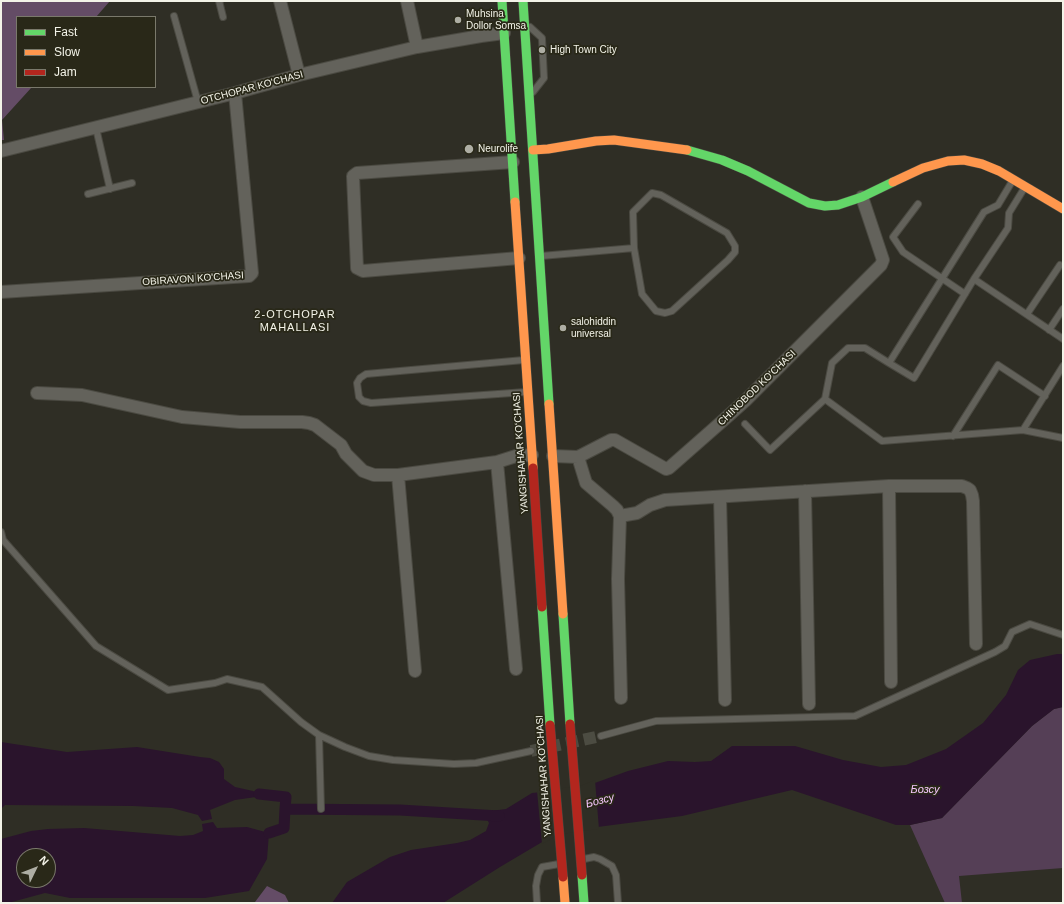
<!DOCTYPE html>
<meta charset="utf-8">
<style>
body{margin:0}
#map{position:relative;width:1064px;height:904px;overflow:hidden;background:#2f2e25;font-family:Arial,sans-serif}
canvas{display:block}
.frame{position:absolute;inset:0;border:2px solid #f3f3e8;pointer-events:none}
.legend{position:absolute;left:16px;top:16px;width:140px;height:72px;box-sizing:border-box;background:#292818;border:1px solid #7a796b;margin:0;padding:5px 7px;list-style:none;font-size:12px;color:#f3f3e8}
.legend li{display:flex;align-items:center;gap:8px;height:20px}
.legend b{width:20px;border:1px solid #7a796b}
.north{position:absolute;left:16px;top:848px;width:40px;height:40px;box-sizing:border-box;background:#292818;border:1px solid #7a796b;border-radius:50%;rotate:47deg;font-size:11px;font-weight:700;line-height:16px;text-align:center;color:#f3f3e8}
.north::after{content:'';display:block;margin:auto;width:14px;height:18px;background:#aeaea4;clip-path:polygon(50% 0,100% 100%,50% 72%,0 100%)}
</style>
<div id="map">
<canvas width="1064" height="904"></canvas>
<div class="frame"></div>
<ul class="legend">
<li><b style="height:5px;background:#63d668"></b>Fast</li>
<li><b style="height:5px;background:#ff974d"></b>Slow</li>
<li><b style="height:5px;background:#b3261e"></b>Jam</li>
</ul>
<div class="north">N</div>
</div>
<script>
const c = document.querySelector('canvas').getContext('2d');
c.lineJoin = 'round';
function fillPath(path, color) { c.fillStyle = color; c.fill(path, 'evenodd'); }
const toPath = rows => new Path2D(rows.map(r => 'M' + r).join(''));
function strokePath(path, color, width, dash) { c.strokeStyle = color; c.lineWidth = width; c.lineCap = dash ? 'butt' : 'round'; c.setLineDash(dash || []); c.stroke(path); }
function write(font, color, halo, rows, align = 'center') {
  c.font = font + ' Arial,sans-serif'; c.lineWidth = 3.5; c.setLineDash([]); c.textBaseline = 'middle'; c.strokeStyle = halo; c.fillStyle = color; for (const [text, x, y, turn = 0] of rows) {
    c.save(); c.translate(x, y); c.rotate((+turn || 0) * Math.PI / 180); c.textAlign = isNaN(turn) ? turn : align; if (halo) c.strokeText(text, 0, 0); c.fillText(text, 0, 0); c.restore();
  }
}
fillPath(toPath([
 [1063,707,1063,868,959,876,962,903,945,903,910,825,942,818,1032,726,1054,709]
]), '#553f56');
fillPath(toPath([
 [1,1,112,1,110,1,96,17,17,17,17,87,32,87,2,120,4,140,1,140],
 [267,886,285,895,289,903,250,903,255,902]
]), '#644c66');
fillPath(toPath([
 [1057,654,1063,654,1063,707,1054,709,1032,726,942,818,910,825,896,825,792,790,682,816,559,832,500,867,443,903,332,903,347,882,390,857,411,850,457,843,470,840,486,831,489,823,483,812,506,809,532,793,581,788,628,771,668,761,695,762,711,761,732,746,795,746,843,760,881,767,906,765,946,749,983,723,1006,695,1018,670,1030,660],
 [1,742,67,752,137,747,200,757,210,758,219,762,224,769,224,779,235,787,253,791,259,794,256,797,235,800,210,810,212,819,202,821,198,815,172,808,133,806,5,805,1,809],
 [213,822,217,828,247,827,269,833,267,859,249,891,205,898,70,898,45,893,8,903,1,903,1,839,31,831,48,829,84,828,180,836,193,835,203,831,202,824],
 [24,856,48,856,48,880,24,880]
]), '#2a142c');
fillPath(toPath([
 [595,780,599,829,560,834,542,844,537,791,580,786]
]), '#2f2e25');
strokePath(toPath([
 [259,794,286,797,285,809,400,810,499,816],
 [269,833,284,828,285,809]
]), '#2a142c', 11);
strokePath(toPath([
 [531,751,601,736]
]), '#4c4c42', 12, [12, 6]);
const lane = toPath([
 [220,1,219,1,223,17],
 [174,16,198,102],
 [530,27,542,38,544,78,533,92],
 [96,128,110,189],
 [1013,180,998,205,984,212,889,363,914,378,974,279,1008,228,1009,213,1025,187],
 [88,194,132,183],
 [918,204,893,237,903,252,965,294],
 [541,256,634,248,633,212,652,193,661,195,727,233,735,246,735,252,728,260,672,311,665,313,656,311,642,294,634,248],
 [974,279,1063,339],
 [1027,314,1060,265],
 [1049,330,1063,309],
 [524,360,366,374,360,378,357,383,359,397,363,401,371,403,526,392],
 [825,399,832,363,848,348,865,348,889,363],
 [745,424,770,450,825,399,882,441,1023,430,1063,438],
 [1023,430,1063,366],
 [953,436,998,365,1045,396],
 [1,532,3,540,96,646,168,690,215,683,227,679,262,687,301,722,319,735,345,747,369,756,393,760,454,764,476,763,531,751],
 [319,735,321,809],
 [601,736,656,721,855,716,995,652,1005,646,1012,632,1030,624,1063,635],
 [584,859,594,857,600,859,612,866,616,875,618,903],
 [537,903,536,886,538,875,542,867,559,864]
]);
const street = toPath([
 [280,1,299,75],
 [407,1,417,47],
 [1,151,235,93,299,75,417,47,481,36,504,33],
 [513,162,357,173,353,176,357,268,363,271,519,258],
 [1,292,249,276,252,273,235,93],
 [37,393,82,395,182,417,240,422,302,422,309,423,315,425,341,445,346,454,363,471,374,475,398,475,497,462,516,456,532,455],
 [553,456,578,457,611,440,615,440,666,469,669,468,727,417,746,400,881,265,883,260,862,197],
 [578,457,586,483,613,506,617,510,620,516,637,513,650,505,665,500,889,486,962,486,967,488,970,490,972,495,973,501,976,644],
 [497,462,516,669],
 [398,475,415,671],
 [889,486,891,682],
 [805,491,809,704],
 [720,497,725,700],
 [620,516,618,579,621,698]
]);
const fast = toPath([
 [502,1,515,202],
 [523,1,549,404],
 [687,150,722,160,748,171,809,203,825,206,838,205,862,197,893,182],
 [542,607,550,725],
 [563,614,570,724],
 [582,875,584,903]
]);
const slow = toPath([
 [533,150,548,149,596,141,614,140,687,150],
 [893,182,923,168,948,161,964,160,982,164,999,171,1063,209],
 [515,202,533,468],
 [549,404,563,614],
 [563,877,565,903]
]);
const jam = toPath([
 [533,468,542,607]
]);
strokePath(lane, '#4b4a42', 8);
strokePath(street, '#4b4a42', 14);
strokePath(fast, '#4b4a42', 10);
strokePath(slow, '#4b4a42', 10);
strokePath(jam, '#4b4a42', 10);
strokePath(lane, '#63625b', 6);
strokePath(street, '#63625b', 12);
strokePath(fast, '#63d668', 9);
strokePath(slow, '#ff974d', 9);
strokePath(jam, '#b3261e', 9);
const jamBridge = toPath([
 [570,724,582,875],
 [550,725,563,877]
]);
strokePath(jamBridge, '#4b4a42', 10, []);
strokePath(jamBridge, '#b3261e', 9);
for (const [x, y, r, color] of [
 [458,20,4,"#aeaea4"],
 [542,50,4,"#aeaea4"],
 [469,149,5,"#aeaea4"],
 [563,328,4,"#aeaea4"]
]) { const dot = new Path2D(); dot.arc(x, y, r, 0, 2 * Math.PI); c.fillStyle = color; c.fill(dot); strokePath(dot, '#292818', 1.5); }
write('10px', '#f3f3e8', '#292818', [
 ["Muhsina",466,14],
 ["Dollor Somsa",466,26],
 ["High Town City",550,50],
 ["Neurolife",478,149],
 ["salohiddin",571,322],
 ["universal",571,334]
], 'left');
write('10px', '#f3f3e8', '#292818', [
 ["OTCHOPAR KO'CHASI",252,88,-15],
 ["OBIRAVON KO'CHASI",193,279,-4],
 ["CHINOBOD KO'CHASI",757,388,-44],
 ["YANGISHAHAR KO‘CHASI",521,453,-94],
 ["YANGISHAHAR KO‘CHASI",544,776,-94]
]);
c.letterSpacing = '1px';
write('11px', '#f3f3e8', '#292818', [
 ["2-OTCHOPAR",295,315],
 ["MAHALLASI",295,328]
]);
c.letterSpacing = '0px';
write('italic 11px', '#f6c6fd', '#292818', [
 ["Бозсу",925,790],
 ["Бозсу",600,801,-15]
]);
</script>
